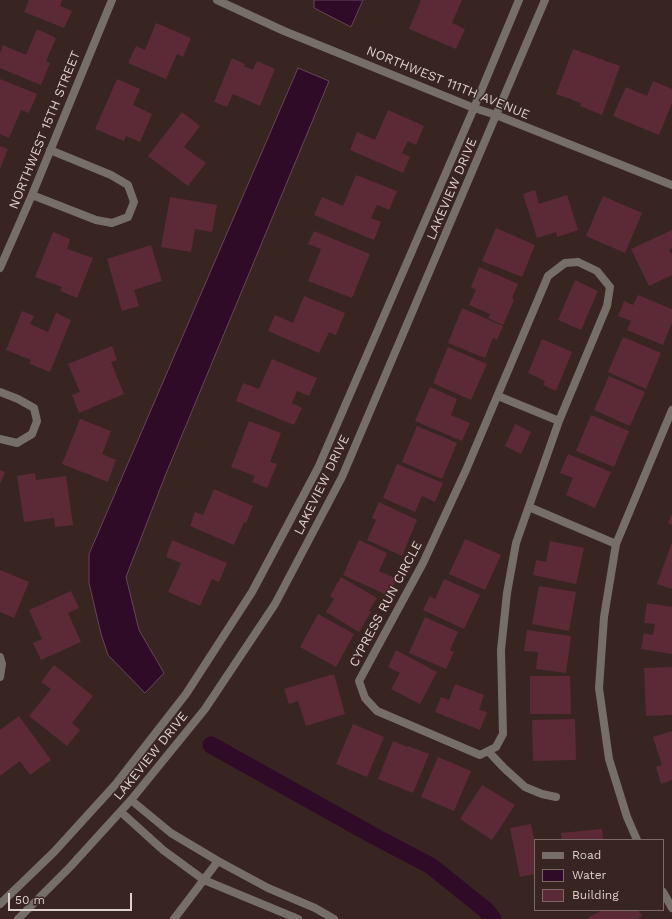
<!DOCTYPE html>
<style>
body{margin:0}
#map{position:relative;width:672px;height:919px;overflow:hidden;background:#382521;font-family:"Work Sans",sans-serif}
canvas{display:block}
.legend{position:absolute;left:534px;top:839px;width:130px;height:72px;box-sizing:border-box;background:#382521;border:1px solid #7a6a66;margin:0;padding:5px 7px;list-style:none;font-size:12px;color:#ded1ce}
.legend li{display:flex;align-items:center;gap:8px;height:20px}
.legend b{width:20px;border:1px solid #7a6a66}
.scale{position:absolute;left:8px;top:893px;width:124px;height:18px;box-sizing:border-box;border:2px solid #ded1ce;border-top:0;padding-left:5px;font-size:12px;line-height:14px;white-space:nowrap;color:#ded1ce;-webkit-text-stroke:3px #382521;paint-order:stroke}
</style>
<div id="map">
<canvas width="672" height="919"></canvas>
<ul class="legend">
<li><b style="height:5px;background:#766f68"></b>Road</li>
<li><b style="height:11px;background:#300b28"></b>Water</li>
<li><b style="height:11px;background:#5b2a36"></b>Building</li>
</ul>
<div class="scale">50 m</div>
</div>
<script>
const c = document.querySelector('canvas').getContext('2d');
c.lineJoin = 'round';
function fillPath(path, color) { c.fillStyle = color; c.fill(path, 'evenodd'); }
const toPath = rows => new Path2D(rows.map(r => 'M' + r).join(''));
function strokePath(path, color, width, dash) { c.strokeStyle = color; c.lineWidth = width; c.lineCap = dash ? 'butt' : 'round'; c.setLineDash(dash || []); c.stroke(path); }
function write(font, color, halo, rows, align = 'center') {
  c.font = font + ' "Work Sans",sans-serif'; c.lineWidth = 3; c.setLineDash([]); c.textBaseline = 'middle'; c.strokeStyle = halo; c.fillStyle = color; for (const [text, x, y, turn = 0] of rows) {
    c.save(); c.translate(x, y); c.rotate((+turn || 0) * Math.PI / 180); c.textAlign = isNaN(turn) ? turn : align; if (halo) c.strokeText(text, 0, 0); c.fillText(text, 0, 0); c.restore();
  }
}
const water = toPath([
 [314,0,363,0,351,27,314,8,314,0],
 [298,68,329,81,165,476,126,577,139,630,164,673,145,693,108,655,101,634,89,583,89,554,298,68]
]);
fillPath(water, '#300b28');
strokePath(water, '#64465a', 1);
strokePath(toPath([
 [211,745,374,836,431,866,487,911,493,919]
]), '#300b28', 17);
fillPath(toPath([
 [29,0,62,0,60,6,72,11,64,28,24,12],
 [421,0,462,0,452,23,465,29,456,49,409,29],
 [156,23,191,38,183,57,177,54,166,79,128,63,136,46,145,50],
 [37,29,56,38,46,61,50,63,41,85,0,68,0,53,3,45,26,55],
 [573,49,620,66,602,115,580,106,581,103,556,94],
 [232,58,245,64,244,66,253,70,257,61,275,69,260,106,233,94,227,107,214,102],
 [0,79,37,94,29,113,21,110,9,138,0,134],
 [117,79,140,89,133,105,152,114,140,142,126,136,124,141,95,129],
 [653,81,672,89,672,103,659,135,613,116,626,87,647,96],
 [388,110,424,126,416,145,408,141,402,153,410,157,403,173,350,150,357,132,375,140],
 [182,112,200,126,184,147,206,163,188,186,148,156],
 [0,146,8,149,0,169],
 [356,175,397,191,389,210,377,205,371,218,381,222,374,240,314,215,322,197,343,206],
 [535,190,539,204,567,195,578,230,557,237,556,232,537,238,523,194],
 [603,196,642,213,625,253,586,236],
 [170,197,217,205,212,232,195,229,191,252,161,247],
 [496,228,535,245,522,277,482,261],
 [672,230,672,248,669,250,672,255,672,275,649,286,631,249],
 [314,231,370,254,352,298,308,281,321,249,308,244],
 [53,232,70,239,67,249,93,258,77,298,60,291,62,287,35,277],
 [151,245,162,281,134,290,139,306,122,311,107,259],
 [479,267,518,284,512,298,514,300,503,325,488,318,490,314,469,305,476,290,471,287],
 [575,280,598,291,581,330,558,320],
 [638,295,672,309,672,323,663,345,627,330,631,321,618,316,624,301,633,305],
 [304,296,345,313,336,335,329,332,319,353,268,331,275,315,293,323],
 [462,308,503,326,497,340,493,338,485,358,448,343],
 [22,311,34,316,30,324,48,332,56,313,71,320,50,372,30,364,31,360,6,350],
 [623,337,661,353,646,389,608,372],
 [542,339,572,352,556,391,543,385,545,381,528,373],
 [112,346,117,360,111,362,124,394,79,413,72,395,80,392,68,364],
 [448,347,487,364,471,400,433,383],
 [272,359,317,378,309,396,297,391,292,403,302,408,294,425,236,401,243,383,259,389],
 [609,376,645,392,630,426,594,410],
 [430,387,457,399,451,415,470,423,462,441,415,421],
 [591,415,629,431,614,467,576,451],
 [80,419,111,431,102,454,116,460,108,482,62,464],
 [249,421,281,433,270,462,277,464,267,488,252,482,255,476,231,467],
 [515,424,531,432,521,454,505,446],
 [417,426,457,443,442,479,402,462],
 [568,454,611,472,595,508,566,495,573,478,560,473],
 [397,464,443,483,435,502,422,496,415,512,383,498],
 [0,470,5,472,0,484],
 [35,473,36,480,66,476,73,525,55,527,54,518,24,522,17,476],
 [214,489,253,506,246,523,244,522,234,545,190,526,195,512,203,515],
 [379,502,417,520,402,556,367,540,376,520,372,518],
 [672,514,672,525,668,523],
 [465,539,501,555,485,590,449,574],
 [172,540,227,563,219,582,212,579,200,606,168,592,181,563,166,557],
 [359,540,387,553,379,571,397,579,389,596,343,575],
 [550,541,584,548,576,584,533,575,536,560,546,562],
 [672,542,672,589,657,584],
 [0,570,29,582,14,618,0,612],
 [341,577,377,598,369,611,371,612,359,632,326,612,334,599,330,596],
 [444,579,480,595,464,629,423,610,430,596,435,599],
 [539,586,576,592,569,631,532,624],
 [71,591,79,608,68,613,81,642,41,660,33,643,42,639,29,610],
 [647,603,672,607,672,654,641,649,644,633,653,635,655,624,644,623],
 [318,614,354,634,336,667,300,647],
 [425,617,458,632,450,650,454,652,446,669,409,653],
 [527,630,571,636,566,673,536,669,538,652,524,651],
 [396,650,437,672,420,704,391,689,400,673,388,667],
 [54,665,93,696,72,723,80,730,67,746,29,716,51,689,41,682],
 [672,667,672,715,646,716,644,668],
 [334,674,345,714,306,726,298,701,289,704,284,689],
 [530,676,570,676,571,714,530,714],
 [455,684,484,695,479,710,487,712,480,730,435,712,441,697,449,700],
 [19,716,51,760,30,775,20,761,0,776,0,730],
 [575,719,576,760,533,761,532,720],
 [353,724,384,737,367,777,336,764],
 [672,731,672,780,661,784,656,767,662,765,653,737],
 [393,741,407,747,408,746,429,754,413,793,378,779],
 [438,757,471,771,454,811,421,797],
 [482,785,515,805,492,840,460,819],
 [531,824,535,843,535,874,520,877,510,828],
 [602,829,603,840,562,840,561,833],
 [602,910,638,910,642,916,637,919,586,919]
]), '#5b2a36');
strokePath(toPath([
 [217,0,284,31,474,108,496,115,672,185],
 [32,195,96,220,112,223,128,217,134,202,128,185,111,175,50,150],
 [578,262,597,271,610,287,607,306,559,421,516,543,507,593,501,650,503,734,496,747,480,755,377,711,365,698,359,681,423,563,466,470,548,276,565,263,578,262],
 [0,268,32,195,112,0],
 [0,392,18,399,34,408,37,421,32,434,17,443,0,439],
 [498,396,559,421],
 [529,507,616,544],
 [0,657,2,664,0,677],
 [488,751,504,768,525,787,542,794,556,797],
 [131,800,171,833,218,861,268,888,315,908,334,919],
 [121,812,163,850,204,880,298,919],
 [637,840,627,817,609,759,599,688,604,617,616,544,672,410],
 [663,892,672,908],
 [174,919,218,861]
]), '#766f68', 8);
strokePath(toPath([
 [0,904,54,852,115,785,186,694,252,592,318,468,474,108,519,0],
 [18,919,70,867,131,800,205,709,275,604,342,477,545,0]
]), '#766f68', 8);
write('13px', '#ded1ce', '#382521', [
 ["NORTHWEST 111TH AVENUE",448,83,22],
 ["NORTHWEST 15TH STREET",45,130,-68],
 ["LAKEVIEW DRIVE",452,189,-67],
 ["LAKEVIEW DRIVE",322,485,-64],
 ["CYPRESS RUN CIRCLE",386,604,-62],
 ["LAKEVIEW DRIVE",151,756,-51]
]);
</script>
